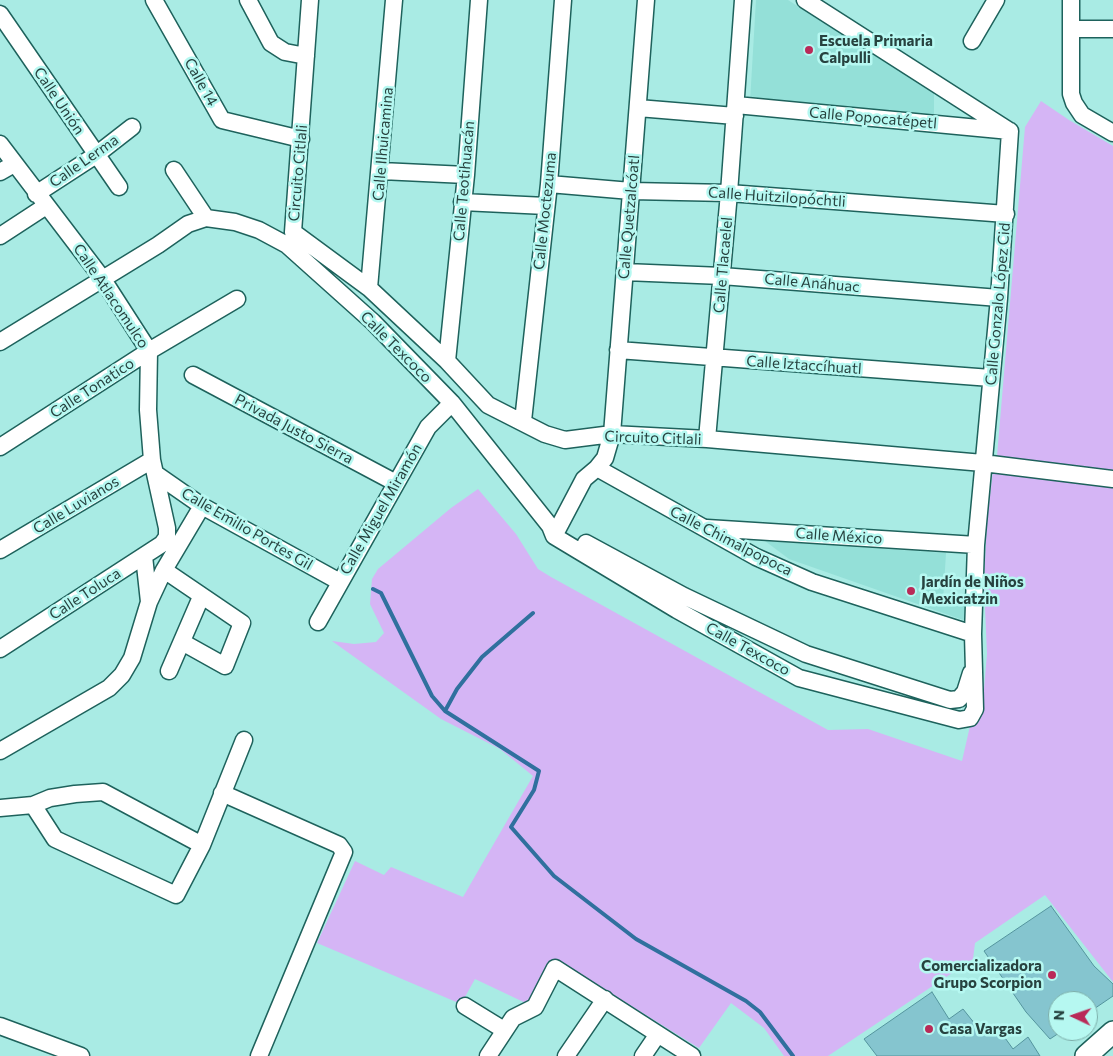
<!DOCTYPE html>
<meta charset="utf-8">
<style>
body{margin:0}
#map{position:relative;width:1113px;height:1056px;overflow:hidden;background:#a9ebe4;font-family:Commissioner,sans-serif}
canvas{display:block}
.north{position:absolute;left:1048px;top:991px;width:50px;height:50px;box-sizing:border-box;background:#b6f8f1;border:1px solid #7dafaa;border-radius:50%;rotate:273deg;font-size:14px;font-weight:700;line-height:20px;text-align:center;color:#27423f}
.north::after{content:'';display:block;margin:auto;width:18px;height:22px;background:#b92a58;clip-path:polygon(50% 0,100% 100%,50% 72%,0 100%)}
</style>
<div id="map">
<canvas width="1113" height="1056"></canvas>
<div class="north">N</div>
</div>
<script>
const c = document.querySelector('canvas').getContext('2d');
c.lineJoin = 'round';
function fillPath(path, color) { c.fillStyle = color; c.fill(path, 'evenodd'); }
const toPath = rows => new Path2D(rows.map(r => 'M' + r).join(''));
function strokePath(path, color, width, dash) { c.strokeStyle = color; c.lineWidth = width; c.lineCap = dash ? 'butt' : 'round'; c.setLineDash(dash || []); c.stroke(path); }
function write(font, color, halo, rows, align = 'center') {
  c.font = font + ' Commissioner,sans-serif'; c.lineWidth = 5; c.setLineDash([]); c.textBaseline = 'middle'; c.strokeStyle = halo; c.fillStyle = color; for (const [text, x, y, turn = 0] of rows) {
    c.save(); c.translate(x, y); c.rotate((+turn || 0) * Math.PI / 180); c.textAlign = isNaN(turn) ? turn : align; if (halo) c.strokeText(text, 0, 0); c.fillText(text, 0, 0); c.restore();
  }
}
fillPath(toPath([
 [756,0,788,0,934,93,934,121,750,102],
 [765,541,946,553,943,601,968,605,966,621,789,559]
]), '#94e0d8');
fillPath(toPath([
 [1041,101,1069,120,1113,146,1113,470,997,456,1025,127],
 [993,471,1113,486,1113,982,1045,895,975,943,973,959,828,1056,784,1056,764,1028,731,1003,699,1048,557,960,532,1006,475,979,461,1004,317,943,355,861,384,875,391,867,463,897,533,776,500,749,441,719,332,641,354,644,376,642,384,633,370,604,372,579,378,569,451,508,478,489,516,534,538,569,551,577,828,730,868,729,962,761,970,726,982,712,987,654,984,584,987,520]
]), '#d5b5f5');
strokePath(toPath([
 [373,589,381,593,432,696,445,711,539,771,534,790,511,827,554,876,636,939,746,1001,760,1012,793,1056],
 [445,711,457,689,482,657,533,613]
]), '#30709e', 4);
const building = toPath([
 [1051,906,1094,966,1113,984,1113,996,1088,1013,1088,1001,1058,1001,1058,1031,1062,1031,1050,1039,1026,1012,984,951,1051,906],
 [932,992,949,1019,963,1009,983,1034,995,1024,1013,1049,1028,1037,1040,1056,877,1056,864,1039,932,992]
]);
fillPath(building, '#85c5cf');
strokePath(building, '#54949d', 1);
const minor = toPath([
 [154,0,222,120,301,139],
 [248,0,271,43,285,52,306,56],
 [310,0,293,232,369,288,447,361,488,405,545,434,565,440,612,434,707,439,983,463,1113,479],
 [805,0,1008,130],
 [1071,0,1071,94,1074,103,1082,115,1113,133],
 [0,14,119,187],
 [1072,29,1113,29],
 [972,41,996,0],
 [736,105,1010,131],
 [638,108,735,116],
 [0,144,102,278,149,351,148,410,152,460,167,528,167,537,162,544,0,649],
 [174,170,206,218],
 [381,171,466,175],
 [0,172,14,164],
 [549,184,631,191,729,193,1006,214],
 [36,194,96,155,132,127],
 [462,202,546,206],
 [0,236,46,206],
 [625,272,722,276,999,298],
 [369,288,394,0],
 [0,342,158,245,188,224,206,218,235,222,259,230,287,245,373,322,452,403,550,526,554,536,677,610,799,678,959,720,970,718,975,709,973,634,976,545,999,298,1010,131],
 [618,350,991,378],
 [447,361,466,175,479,0],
 [193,375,396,483],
 [523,421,549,184,563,0],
 [707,439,729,193,743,0],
 [0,447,149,351,237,299],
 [597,468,605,458,612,434,646,0],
 [156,474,202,506,340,582],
 [707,528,976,545],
 [554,536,584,479,597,468,756,557,812,582,973,634],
 [586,543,684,596,806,654,950,700,959,699,965,692,971,673],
 [0,550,152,460],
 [144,556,149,602],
 [164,570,242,623,225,666,182,642],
 [318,622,428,427,452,403],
 [169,671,201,597],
 [0,751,109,688,122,675,132,658,149,602,164,570,202,506],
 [222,793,339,845,344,852,259,1056],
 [33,805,55,839,176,895,202,845,244,740],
 [0,808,33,805,50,798,75,794,103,792,202,845],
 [465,1006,504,1030],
 [0,1026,81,1056],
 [488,1056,513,1018,535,1007,555,968,692,1056],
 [566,1056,605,999],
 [643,1056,658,1034]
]);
const major = toPath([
 [1086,1056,1113,1032]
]);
strokePath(minor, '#1e625c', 19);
strokePath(major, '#1e625c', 24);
strokePath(minor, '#fff', 16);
strokePath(major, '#fff', 21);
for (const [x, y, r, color] of [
 [809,50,5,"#b92a58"],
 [911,591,5,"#b92a58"],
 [1052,975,5,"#b92a58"],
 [929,1029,5,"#b92a58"]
]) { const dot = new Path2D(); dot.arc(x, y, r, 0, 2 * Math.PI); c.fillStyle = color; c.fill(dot); strokePath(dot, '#b6f8f1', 2); }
write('bold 15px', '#27423f', '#b6f8f1', [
 ["Escuela Primaria",819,41],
 ["Calpulli",819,58],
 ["Jardín de Niños",921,582],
 ["Mexicatzin",921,599],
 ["Comercializadora",1042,966,"right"],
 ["Grupo Scorpion",1042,983,"right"],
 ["Casa Vargas",939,1029]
], 'left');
write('15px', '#27423f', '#b6f8f1', [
 ["Calle 14",201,82,61],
 ["Calle Unión",59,101,56],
 ["Calle Popocatépetl",873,118,5],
 ["Calle Ilhuicamina",383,144,-85],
 ["Calle Lerma",84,161,-35],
 ["Circuito Citlali",298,173,-85],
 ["Calle Teotihuacán",464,181,-85],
 ["Calle Huitzilopóchtli",777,197,4],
 ["Calle Moctezuma",545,211,-84],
 ["Calle Quetzalcóatl",629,217,-85],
 ["Calle Tlacaelel",723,265,-85],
 ["Calle Anáhuac",812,283,5],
 ["Calle Atlacomulco",111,296,56],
 ["Calle Gonzalo López Cid",998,304,-85],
 ["Calle Texcoco",396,347,45],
 ["Calle Iztaccíhuatl",804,365,4],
 ["Calle Tonatico",92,388,-33],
 ["Privada Justo Sierra",294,429,28],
 ["Circuito Citlali",653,438,2],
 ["Calle Luvianos",76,505,-31],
 ["Calle Miguel Miramón",381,509,-60],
 ["Calle Emilio Portes Gil",247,529,30],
 ["Calle México",839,536,4],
 ["Calle Chimalpopoca",731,541,27],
 ["Calle Toluca",85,594,-33],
 ["Calle Texcoco",748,649,29]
]);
</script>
